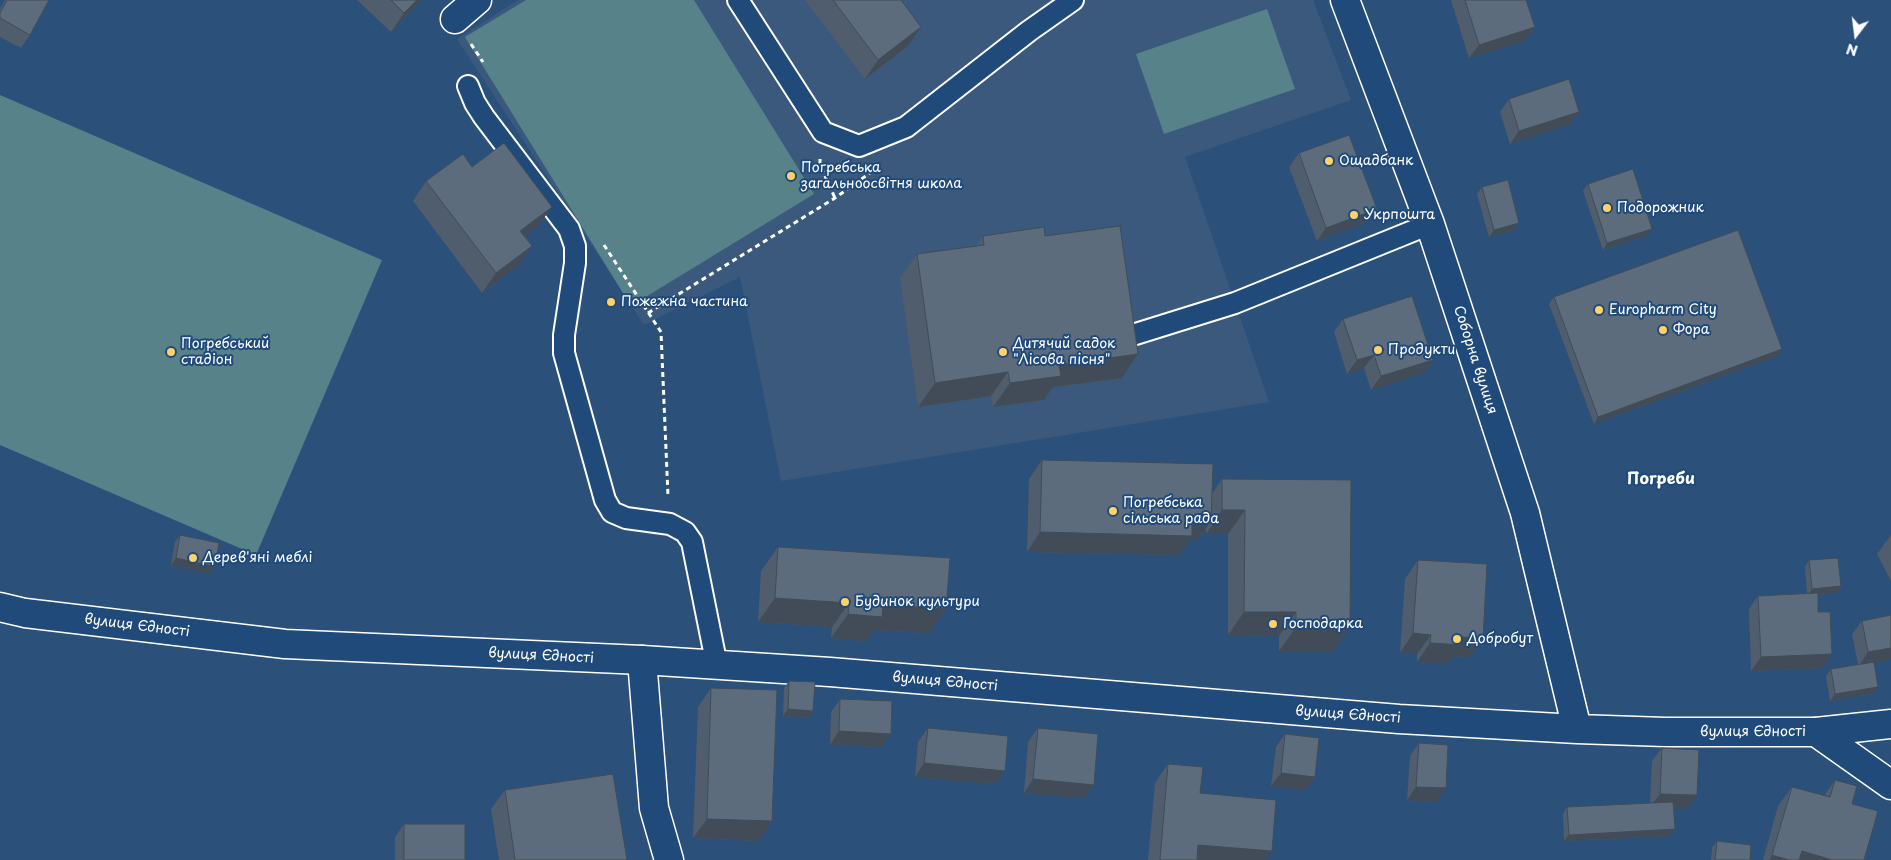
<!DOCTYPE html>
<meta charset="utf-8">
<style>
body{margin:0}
#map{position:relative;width:1891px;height:860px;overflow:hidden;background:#2b517b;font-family:"Playpen Sans",sans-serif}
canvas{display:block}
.north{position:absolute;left:1831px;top:10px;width:50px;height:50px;-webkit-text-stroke:4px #1f4a7a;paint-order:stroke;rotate:195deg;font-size:14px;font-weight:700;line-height:20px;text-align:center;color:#fff}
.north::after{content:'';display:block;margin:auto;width:18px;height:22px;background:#fff;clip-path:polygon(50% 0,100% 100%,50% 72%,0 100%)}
</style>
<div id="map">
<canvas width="1891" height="860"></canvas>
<div class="north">N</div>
</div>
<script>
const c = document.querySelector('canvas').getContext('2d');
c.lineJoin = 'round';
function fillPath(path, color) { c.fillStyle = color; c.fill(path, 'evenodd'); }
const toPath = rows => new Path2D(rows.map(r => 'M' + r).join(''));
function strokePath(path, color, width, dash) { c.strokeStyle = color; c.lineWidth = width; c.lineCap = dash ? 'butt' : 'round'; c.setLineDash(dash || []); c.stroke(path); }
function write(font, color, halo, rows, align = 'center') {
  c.font = font + ' "Playpen Sans",sans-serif'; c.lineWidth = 4; c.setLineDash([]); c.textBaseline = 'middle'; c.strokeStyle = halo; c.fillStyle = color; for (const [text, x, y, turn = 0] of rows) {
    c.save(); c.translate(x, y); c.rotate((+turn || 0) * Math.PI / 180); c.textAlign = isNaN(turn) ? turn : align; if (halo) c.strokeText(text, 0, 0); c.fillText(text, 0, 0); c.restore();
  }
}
fillPath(toPath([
 [518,0,1313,0,1351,100,1185,157,1269,402,781,481,740,277,644,325,457,39]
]), '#3a597c');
fillPath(toPath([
 [526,0,694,0,814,194,631,306,465,37],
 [1267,9,1295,89,1164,134,1136,54],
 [0,95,382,260,256,555,0,445]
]), '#57828a');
const lane = toPath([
 [738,0,823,132,859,146,906,127,1029,31,1073,0],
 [468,86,475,103,484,117,569,229,575,246,575,263,564,335,564,353,605,500,612,512,626,518,670,524,685,532,692,542,717,666],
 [1126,337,1235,303,1430,224]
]);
const street = toPath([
 [455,19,477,0],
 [642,660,654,808,669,860],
 [1816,732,1891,785]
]);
const secondary = toPath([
 [1345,0,1430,224,1525,513,1577,729],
 [0,607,25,613,285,644,642,660,830,672,1399,719,1577,729,1665,732,1816,732,1891,724]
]);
strokePath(lane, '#fff', 24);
strokePath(street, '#fff', 31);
strokePath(secondary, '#fff', 31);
strokePath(toPath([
 [471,44,483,62],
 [820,159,820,165,835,198],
 [604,245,661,332,668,496],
 [648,313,835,198,870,173]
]), '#fff', 3, [5, 4]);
strokePath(lane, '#1f4a7a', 20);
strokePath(street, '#1f4a7a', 28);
strokePath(secondary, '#1f4a7a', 28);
fillPath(toPath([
 [5,0,49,0,30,35,21,48,0,37,0,9],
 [357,0,421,0,391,32],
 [805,0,901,0,908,46,865,79],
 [1451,0,1526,0,1525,41,1469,58],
 [1509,99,1579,112,1569,125,1510,144,1500,112],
 [1299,153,1377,209,1367,222,1317,241,1289,167],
 [472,167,538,226,525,236,532,246,519,265,482,293,413,201,426,181],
 [1588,184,1647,236,1603,250,1583,191],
 [1482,187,1519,223,1514,230,1489,237,1477,194],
 [983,236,1138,354,1122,378,1053,387,1044,400,993,407,991,396,918,407,900,278,917,254,976,246],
 [1554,297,1778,356,1594,424,1549,304],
 [1343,319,1433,360,1424,373,1371,390,1364,368,1347,374,1334,332],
 [1042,460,1212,494,1222,479,1350,627,1333,651,1279,651,1279,636,1228,635,1228,534,1206,534,1206,529,1198,540,1190,540,1179,555,1027,552,1029,479],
 [180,535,210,574,171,565,175,542],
 [1891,535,1891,581,1877,554],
 [778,547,946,609,929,633,874,630,866,641,831,638,832,627,758,622,761,571],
 [1418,560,1483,638,1469,657,1453,656,1447,664,1417,662,1417,654,1400,653,1405,579],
 [1809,560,1836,593,1818,595,1818,612,1823,668,1751,671,1749,609,1758,596,1807,593,1805,567],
 [1862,621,1874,663,1873,694,1830,701,1826,676,1831,669,1858,664,1852,634],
 [789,681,813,711,809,718,783,716,784,688],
 [711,688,772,821,759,841,693,838,698,707],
 [840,699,881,747,830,745,831,712],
 [928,728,995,784,915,777,918,742],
 [1038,728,1094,785,1084,798,1024,793,1028,742],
 [1285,734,1315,777,1305,790,1271,786,1276,747],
 [1419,743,1437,802,1407,800,1410,756],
 [1662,748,1687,809,1674,808,1670,836,1564,841,1563,814,1567,807,1650,803,1652,761],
 [1168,764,1200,793,1265,860,1148,860,1155,783],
 [1835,780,1852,804,1864,860,1763,860,1778,806,1792,787,1824,796],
 [505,790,627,860,499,860,491,809],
 [404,824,465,860,395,860,395,837],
 [1717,841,1750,860,1711,860,1712,848]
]), '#505d6c');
fillPath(toPath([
 [417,0,421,0,391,32,404,13],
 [921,27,908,46,865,79,878,60],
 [1535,27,1525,41,1469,58,1479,45],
 [1579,112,1569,125,1510,144,1519,131],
 [552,207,538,226,507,250,520,231],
 [1377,209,1367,222,1317,241,1326,228],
 [1519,223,1514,230,1489,237,1494,230],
 [1652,229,1647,236,1603,250,1607,243],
 [532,246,519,265,482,293,496,273],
 [1782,349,1778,356,1594,424,1598,417],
 [1138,354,1122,378,1053,387,1044,400,993,407,1010,383,1059,365],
 [1374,355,1364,368,1347,374,1357,360],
 [1433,360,1424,373,1371,390,1381,376],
 [1008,372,991,396,918,407,935,383],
 [1222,510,1245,510,1228,534,1206,534],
 [1192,520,1211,521,1198,540,1190,540,1179,555,1027,552,1040,532],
 [176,558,215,567,210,574,171,565],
 [1841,586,1836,593,1807,596,1812,589],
 [775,598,849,603,832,627,758,622],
 [883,605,946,609,929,633,874,630,866,641,831,638,848,614],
 [1244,612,1296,612,1279,636,1228,635],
 [1296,627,1350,627,1333,651,1279,651],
 [1413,633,1431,635,1417,654,1400,653],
 [1461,637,1483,638,1469,657,1453,656,1447,664,1417,662,1430,643],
 [1891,648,1891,660,1859,666,1868,652],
 [1832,654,1823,668,1751,671,1761,657],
 [1878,687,1873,694,1830,701,1835,694],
 [788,709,813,711,809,718,783,716],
 [839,731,891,734,881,747,830,745],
 [924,763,1005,771,995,784,915,777],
 [1281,773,1315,777,1305,790,1271,786],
 [1033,779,1094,785,1084,798,1024,793],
 [1416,787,1446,788,1437,802,1407,800],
 [1660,794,1697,795,1687,809,1650,807],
 [707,819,772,821,759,841,693,838],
 [1675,829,1670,836,1564,841,1569,835],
 [1198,845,1272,851,1265,860,1187,860],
 [1802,851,1832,860,1795,860],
 [1772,855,1789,860,1769,860]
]), '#414c58');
const building = toPath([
 [7,0,49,0,30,35,0,18,0,13,7,0],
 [391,0,417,0,404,13,391,0],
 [833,0,901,0,921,27,878,60,833,0],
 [1465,0,1526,0,1535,27,1479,45,1465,0],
 [1569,79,1579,112,1519,131,1509,99,1569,79],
 [1349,135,1377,209,1326,228,1299,153,1349,135],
 [504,143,552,207,520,231,532,246,496,273,426,181,463,154,472,167,504,143],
 [1633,169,1652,229,1607,243,1588,184,1633,169],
 [1508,180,1519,223,1494,230,1482,187,1508,180],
 [1120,226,1138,354,1059,365,1061,376,1010,383,1008,372,935,383,917,254,984,245,983,236,1044,227,1045,236,1120,226],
 [1738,230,1782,349,1598,417,1554,297,1738,230],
 [1412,296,1433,360,1381,376,1374,355,1357,360,1343,319,1412,296],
 [1042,460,1213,464,1211,521,1192,520,1192,536,1040,532,1042,460],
 [1222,479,1351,480,1350,627,1296,627,1296,612,1244,612,1245,510,1222,510,1222,479],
 [180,535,219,543,215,567,176,558,180,535],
 [778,547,950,558,946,609,883,605,882,617,848,614,849,603,775,598,778,547],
 [1838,558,1841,586,1812,589,1809,560,1838,558],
 [1418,560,1487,564,1483,638,1461,637,1461,645,1430,643,1431,635,1413,633,1418,560],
 [1818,593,1818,612,1830,612,1832,654,1761,657,1758,596,1818,593],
 [1891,615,1891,648,1868,652,1862,621,1891,615],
 [1874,662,1878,687,1835,694,1831,669,1874,662],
 [789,681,815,682,813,711,788,709,789,681],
 [711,688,777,690,772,821,707,819,711,688],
 [840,699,892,701,891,734,839,731,840,699],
 [928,728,1008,736,1005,771,924,763,928,728],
 [1038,728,1098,734,1094,785,1033,779,1038,728],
 [1285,734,1319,738,1315,777,1281,773,1285,734],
 [1419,743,1448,745,1446,788,1416,787,1419,743],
 [1662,748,1699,750,1697,795,1660,794,1662,748],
 [1168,764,1203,767,1200,793,1276,800,1272,851,1198,845,1197,860,1160,860,1168,764],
 [613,774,627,860,515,860,505,790,613,774],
 [1835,780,1857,786,1852,804,1878,811,1864,860,1832,860,1802,851,1799,860,1789,860,1772,855,1792,787,1830,797,1835,780],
 [1673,802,1675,829,1569,835,1567,807,1673,802],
 [404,824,465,824,465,860,404,860,404,824],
 [1717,841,1751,845,1750,860,1715,860,1717,841]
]);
fillPath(building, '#5d6c7d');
strokePath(building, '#414c58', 1);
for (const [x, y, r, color] of [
 [1329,161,5,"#ffd166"],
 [791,176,5,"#ffd166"],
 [1607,208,5,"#ffd166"],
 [1354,215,5,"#ffd166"],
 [611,302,5,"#ffd166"],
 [1599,310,5,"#ffd166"],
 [1663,330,5,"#ffd166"],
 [1378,350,5,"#ffd166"],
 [171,352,5,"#ffd166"],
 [1003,352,5,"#ffd166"],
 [1113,511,5,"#ffd166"],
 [193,558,5,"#ffd166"],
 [845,602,5,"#ffd166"],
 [1273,624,5,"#ffd166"],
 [1457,639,5,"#ffd166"]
]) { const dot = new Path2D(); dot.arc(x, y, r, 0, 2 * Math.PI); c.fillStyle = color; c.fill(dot); strokePath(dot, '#1f4a7a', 2); }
write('14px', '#fff', '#1f4a7a', [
 ["Ощадбанк",1339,161],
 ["Погребська",801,168],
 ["загальноосвітня школа",801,184],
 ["Подорожник",1617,208],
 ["Укрпошта",1364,215],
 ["Пожежна частина",621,302],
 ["Europharm City",1609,310],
 ["Фора",1673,330],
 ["Погребський",181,344],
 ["стадіон",181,360],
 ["Дитячий садок",1013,344],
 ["\"Лісова пісня\"",1013,360],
 ["Продукти",1388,350],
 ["Погребська",1123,503],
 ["сільська рада",1123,519],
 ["Дерев'яні меблі",203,558],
 ["Будинок культури",855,602],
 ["Господарка",1283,624],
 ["Добробут",1467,639]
], 'left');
write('14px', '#fff', '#1f4a7a', [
 ["Соборна вулиця",1475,360,72],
 ["вулиця Єдності",137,626,7],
 ["вулиця Єдності",541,656,3],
 ["вулиця Єдності",945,682,5],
 ["вулиця Єдності",1348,715,4],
 ["вулиця Єдності",1753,732]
]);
write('bold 16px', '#fff', '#1f4a7a', [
 ["Погреби",1661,480]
]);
</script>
